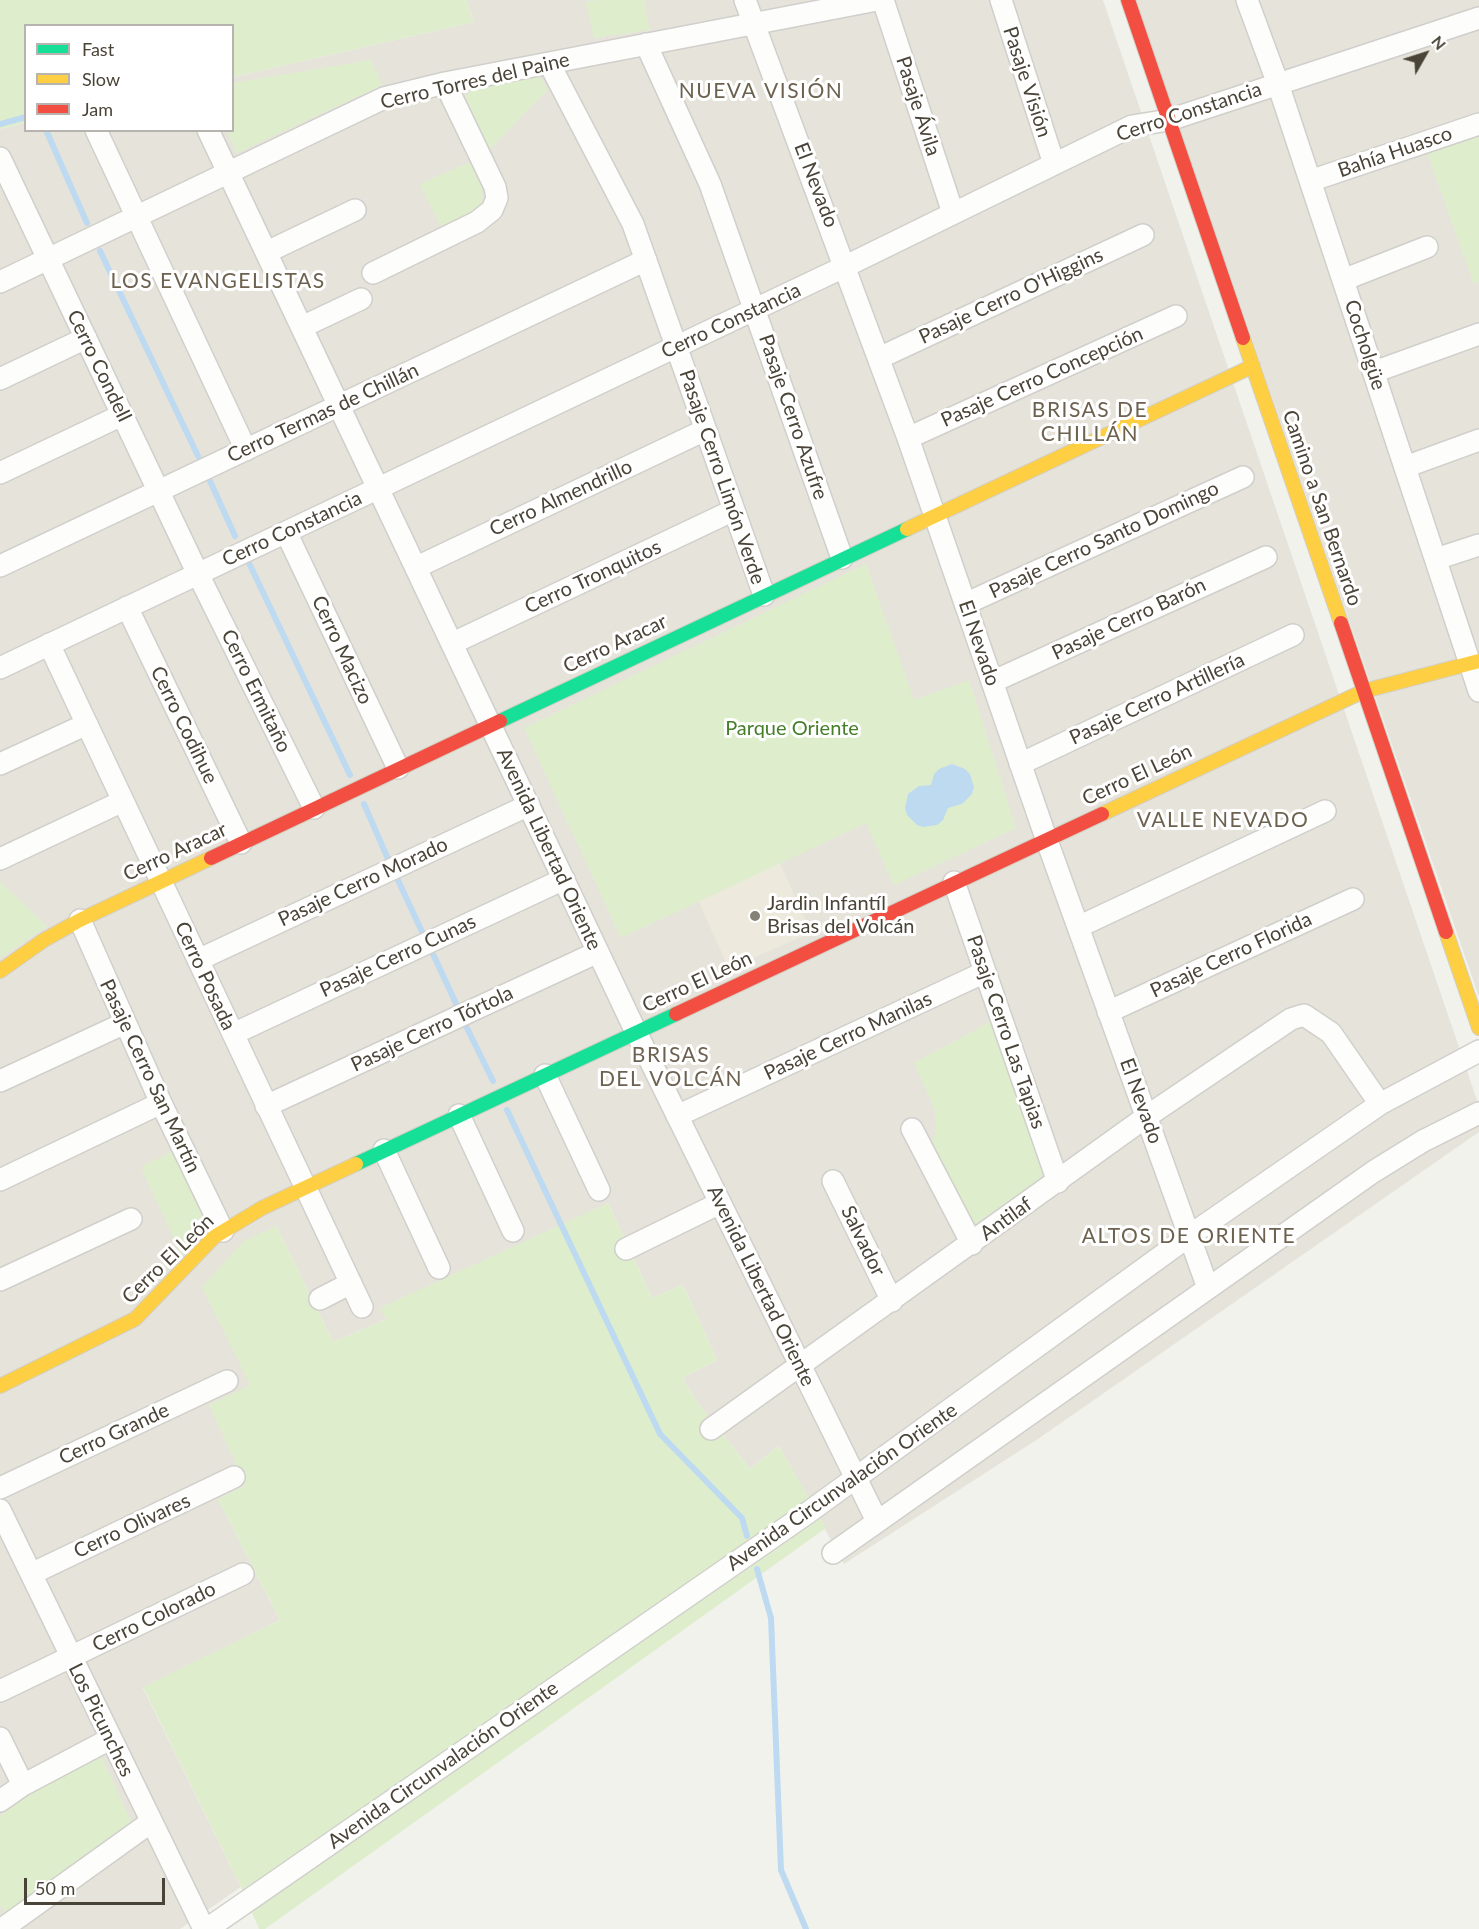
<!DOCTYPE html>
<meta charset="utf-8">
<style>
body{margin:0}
#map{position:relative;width:1479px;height:1929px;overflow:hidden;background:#f2f2ed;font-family:Lato,sans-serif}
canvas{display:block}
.legend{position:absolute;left:24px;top:24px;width:210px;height:108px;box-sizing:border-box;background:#fff;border:2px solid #b7b4af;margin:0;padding:8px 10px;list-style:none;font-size:18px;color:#4a4438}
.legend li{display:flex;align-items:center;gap:12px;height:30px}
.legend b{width:30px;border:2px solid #b7b4af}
.north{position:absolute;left:1395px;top:24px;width:60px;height:60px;-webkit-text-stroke:4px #fff;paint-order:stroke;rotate:51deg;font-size:16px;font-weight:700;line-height:24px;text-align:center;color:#4a4438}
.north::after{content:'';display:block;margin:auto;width:21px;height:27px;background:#4a4438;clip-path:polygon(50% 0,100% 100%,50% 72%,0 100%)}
.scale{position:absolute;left:24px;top:1878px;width:141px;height:27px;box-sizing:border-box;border:3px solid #4a4438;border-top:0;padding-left:8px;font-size:18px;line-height:21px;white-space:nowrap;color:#4a4438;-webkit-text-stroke:4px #fff;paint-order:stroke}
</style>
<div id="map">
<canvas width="1479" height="1929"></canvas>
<ul class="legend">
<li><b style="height:8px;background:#16e098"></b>Fast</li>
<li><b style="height:8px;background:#ffcf43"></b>Slow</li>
<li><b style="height:8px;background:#f24e42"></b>Jam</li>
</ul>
<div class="north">N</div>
<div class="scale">50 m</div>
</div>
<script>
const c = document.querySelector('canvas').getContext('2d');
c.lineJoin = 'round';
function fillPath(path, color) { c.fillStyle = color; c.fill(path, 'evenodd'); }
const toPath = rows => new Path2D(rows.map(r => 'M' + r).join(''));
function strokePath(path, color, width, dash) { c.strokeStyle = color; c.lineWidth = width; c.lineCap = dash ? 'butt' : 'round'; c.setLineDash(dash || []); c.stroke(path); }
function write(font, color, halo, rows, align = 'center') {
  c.font = font + ' Lato,sans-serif'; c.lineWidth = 6; c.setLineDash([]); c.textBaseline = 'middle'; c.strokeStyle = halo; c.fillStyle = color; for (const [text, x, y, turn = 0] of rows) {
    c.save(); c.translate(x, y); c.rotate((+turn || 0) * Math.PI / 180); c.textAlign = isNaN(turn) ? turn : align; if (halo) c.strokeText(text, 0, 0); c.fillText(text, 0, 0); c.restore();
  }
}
fillPath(toPath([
 [466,0,1103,0,1479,1106,1479,1132,1038,1439,844,1564,779,1446,750,1469,696,1401,682,1378,717,1360,683,1285,652,1298,608,1203,387,1319,333,1342,276,1226,203,1287,251,1385,246,1485,218,1499,280,1620,143,1688,241,1887,180,1929,0,1929,0,129,25,123,26,130,232,130,233,77,474,22],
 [1135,0,1479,0,1479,997]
]), '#e6e4da');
fillPath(toPath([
 [780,863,811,932,729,969,698,900]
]), '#ede9dc');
fillPath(toPath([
 [0,0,466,0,474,22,233,77,232,26,26,26,25,123,0,129],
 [599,0,644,0,650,30,594,38,586,2],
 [371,60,382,85,237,153,227,131,232,130,233,83],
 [524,76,540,78,548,89,489,150,463,97,471,91],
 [1479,133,1479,282,1474,284,1427,153],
 [470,162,482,188,483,200,474,214,442,229,420,184],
 [866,564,914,700,969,680,1016,828,894,885,866,823,621,938,524,728],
 [0,882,47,926,0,958],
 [992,1021,1043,1165,1039,1183,974,1224,932,1144,936,1130,935,1110,914,1063],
 [175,1150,211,1228,181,1254,141,1167],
 [608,1203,652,1298,683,1285,717,1360,682,1378,696,1401,750,1469,779,1446,826,1528,265,1929,259,1929,241,1887,143,1687,280,1620,218,1499,246,1485,209,1405,250,1385,202,1287,243,1242,276,1226,333,1342,387,1319,380,1308],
 [101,1756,133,1826,9,1918,0,1905,0,1816,32,1793]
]), '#deeecd');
fillPath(toPath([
 [952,764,965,769,970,774,974,787,972,794,962,804,948,808,943,820,937,825,923,827,917,825,907,815,905,808,908,794,919,786,931,785,934,774,939,769]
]), '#bedaf0');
strokePath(toPath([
 [0,124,26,117],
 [46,130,87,223],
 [100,251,198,456],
 [210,481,235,536],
 [249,563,350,775],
 [364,804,388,859],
 [397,878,423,934],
 [433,954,459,1010],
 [467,1028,493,1081],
 [507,1110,660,1434,742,1518,747,1536],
 [757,1569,771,1618,781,1870,806,1929]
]), '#bedaf0', 6);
const street = toPath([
 [745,0,908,438,1046,838,1208,1288],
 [883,0,953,213],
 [1001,0,1054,164],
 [1247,0,1278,84,1479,691],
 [646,44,710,184,842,558],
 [549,63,633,224,764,595],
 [96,130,246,450],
 [208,130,636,1032,877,1521],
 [0,158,198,574,314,808],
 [1310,181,1479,124],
 [267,252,355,210],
 [373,273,477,222,492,210,497,198,495,187,445,83],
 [1343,280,1427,247],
 [0,282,384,98,445,83,877,0],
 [302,327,361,299],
 [879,358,1143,235],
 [1374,372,1479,334],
 [0,379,86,338],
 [908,438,1176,316],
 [1405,467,1479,440],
 [0,473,122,415],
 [286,532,398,768],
 [1436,559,1479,545],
 [0,566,646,260],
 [417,567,705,430],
 [965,604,1243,477],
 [127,607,241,843],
 [453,643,734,510],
 [49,644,362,1307],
 [0,668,846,266,1132,126,1169,120,1479,18],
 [992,682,1266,557],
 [0,764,87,724],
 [1020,764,1293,635],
 [0,859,123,801],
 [954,882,1058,1182],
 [80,920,161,1103,223,1231],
 [1078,927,1325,811],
 [198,960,529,805],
 [1108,1012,1353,899],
 [233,1034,564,879],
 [545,1075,599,1190],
 [0,1081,125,1023],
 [266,1106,598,952],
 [459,1115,513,1231],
 [677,1116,985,972],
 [912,1129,972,1244],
 [384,1150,439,1268],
 [0,1180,161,1103],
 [833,1181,892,1301],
 [626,1249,720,1203],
 [0,1280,131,1219],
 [320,1299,351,1283],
 [711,1429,1146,1117,1291,1019,1304,1015,1331,1033,1380,1104],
 [0,1488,227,1381],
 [0,1510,204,1929],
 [833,1553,1373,1172,1423,1141,1479,1113],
 [31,1574,234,1477],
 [0,1691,243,1574],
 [0,1738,23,1785],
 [0,1801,23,1785,110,1739],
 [2,1929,151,1822],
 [207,1929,806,1514,1189,1236,1380,1104,1479,1051]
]);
const fast = toPath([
 [500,721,907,529],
 [356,1164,676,1014]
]);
const slow = toPath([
 [1243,338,1341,623],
 [907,529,1253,366],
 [1102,814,1364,691,1479,661],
 [1446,932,1479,1028],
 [0,971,44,940,80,920,211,858],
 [0,1386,135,1319,214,1237,262,1208,356,1164]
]);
const jam = toPath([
 [1128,0,1243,338],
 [1341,623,1446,932],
 [211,858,500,721],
 [676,1014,1102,814]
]);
strokePath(street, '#d0cfcb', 24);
strokePath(fast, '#d2cfc4', 16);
strokePath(slow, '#d2cfc4', 16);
strokePath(jam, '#d2cfc4', 16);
strokePath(street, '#fdfdfc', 21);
strokePath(fast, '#16e098', 14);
strokePath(slow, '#ffcf43', 14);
strokePath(jam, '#f24e42', 14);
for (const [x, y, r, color] of [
 [755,916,6,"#858177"]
]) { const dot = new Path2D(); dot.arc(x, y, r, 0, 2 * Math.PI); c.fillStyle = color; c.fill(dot); strokePath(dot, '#fff', 2); }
write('20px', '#4a4438', '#fff', [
 ["Cerro Torres del Paine",475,81,-13],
 ["Pasaje Visión",1027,82,72],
 ["Pasaje Ávila",918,106,72],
 ["Cerro Constancia",1189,112,-18],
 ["Bahía Huasco",1395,152,-19],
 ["El Nevado",816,185,69],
 ["Pasaje Cerro O'Higgins",1011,296,-25],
 ["Cerro Constancia",731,321,-25],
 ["Cocholgüe",1365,345,72],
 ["Cerro Condell",99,366,64],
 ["Pasaje Cerro Concepción",1042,377,-24],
 ["Cerro Termas de Chillán",323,413,-25],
 ["Pasaje Cerro Azufre",793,417,71],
 ["Pasaje Cerro Limón Verde",722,477,71],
 ["Cerro Almendrillo",561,498,-25],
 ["Camino a San Bernardo",1322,508,71],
 ["Cerro Constancia",292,529,-25],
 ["Pasaje Cerro Santo Domingo",1104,540,-25],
 ["Cerro Tronquitos",593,577,-25],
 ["Pasaje Cerro Barón",1129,619,-25],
 ["El Nevado",979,643,71],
 ["Cerro Aracar",615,644,-25],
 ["Cerro Macizo",342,650,65],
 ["Cerro Ermitaño",256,691,64],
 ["Pasaje Cerro Artillería",1157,699,-25],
 ["Cerro Codihue",184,725,64],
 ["Cerro El León",1137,775,-25],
 ["Avenida Libertad Oriente",549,849,65],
 ["Cerro Aracar",175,852,-25],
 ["Pasaje Cerro Morado",363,882,-25],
 ["Pasaje Cerro Florida",1231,955,-25],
 ["Pasaje Cerro Cunas",398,956,-25],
 ["Cerro Posada",205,976,65],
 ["Cerro El León",697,982,-25],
 ["Pasaje Cerro Tórtola",432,1029,-25],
 ["Pasaje Cerro Las Tapias",1006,1032,71],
 ["Pasaje Cerro Manilas",848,1036,-25],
 ["Pasaje Cerro San Martín",150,1076,65],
 ["El Nevado",1141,1101,70],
 ["Antilaf",1006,1219,-36],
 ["Salvador",863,1241,64],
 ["Cerro El León",168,1259,-44],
 ["Avenida Libertad Oriente",761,1286,64],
 ["Cerro Grande",114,1434,-25],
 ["Avenida Circunvalación Oriente",842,1487,-35],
 ["Cerro Olivares",132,1526,-25],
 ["Cerro Colorado",154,1617,-26],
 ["Los Picunches",101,1720,64],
 ["Avenida Circunvalación Oriente",443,1765,-35]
]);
write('20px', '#457d29', '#fff', [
 ["Parque Oriente",792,729]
]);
write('20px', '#4a4438', '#fff', [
 ["Jardin Infantíl",767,904],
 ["Brisas del Volcán",767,927]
], 'left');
c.letterSpacing = '1.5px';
write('21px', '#6d624f', '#fff', [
 ["NUEVA VISIÓN",761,91],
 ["LOS EVANGELISTAS",218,281],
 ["BRISAS DE",1090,410],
 ["CHILLÁN",1090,434],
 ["VALLE NEVADO",1223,820],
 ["BRISAS",671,1055],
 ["DEL VOLCÁN",671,1079],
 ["ALTOS DE ORIENTE",1189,1236]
]);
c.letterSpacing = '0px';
</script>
